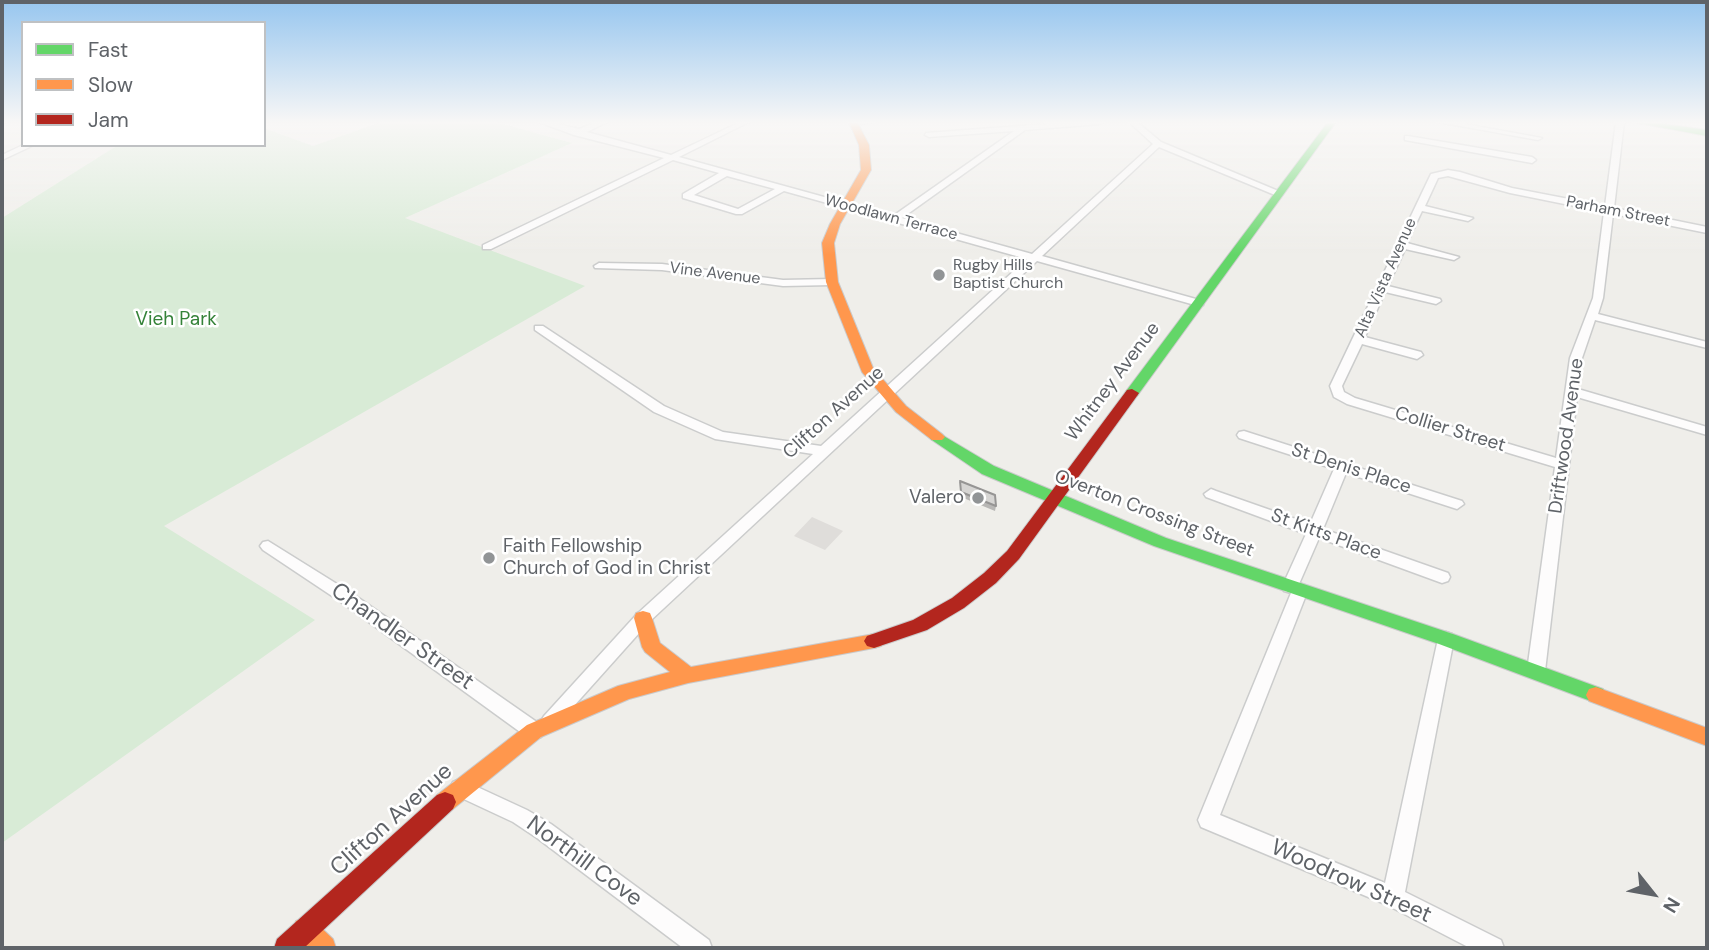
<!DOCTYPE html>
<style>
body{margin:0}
#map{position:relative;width:1709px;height:950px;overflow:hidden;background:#efeeea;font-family:"DM Sans",sans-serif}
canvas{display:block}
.frame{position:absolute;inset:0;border:4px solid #5f6368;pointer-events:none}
.legend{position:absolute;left:21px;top:21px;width:245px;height:126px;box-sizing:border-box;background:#fff;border:2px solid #bfc1c3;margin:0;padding:9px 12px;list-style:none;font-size:21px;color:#5f6368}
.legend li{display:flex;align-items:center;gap:14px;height:35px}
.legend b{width:35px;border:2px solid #bfc1c3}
.north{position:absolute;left:1618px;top:859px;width:70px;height:70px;-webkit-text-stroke:5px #fff;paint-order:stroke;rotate:121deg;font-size:19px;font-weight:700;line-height:28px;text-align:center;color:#5f6368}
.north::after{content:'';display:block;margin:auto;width:24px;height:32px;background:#5f6368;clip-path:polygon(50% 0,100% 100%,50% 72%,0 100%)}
</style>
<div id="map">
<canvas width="1709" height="950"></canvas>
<div class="frame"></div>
<ul class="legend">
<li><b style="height:9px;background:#63d668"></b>Fast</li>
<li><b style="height:9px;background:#ff974d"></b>Slow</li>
<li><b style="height:9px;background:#b3261e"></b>Jam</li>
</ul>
<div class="north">N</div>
</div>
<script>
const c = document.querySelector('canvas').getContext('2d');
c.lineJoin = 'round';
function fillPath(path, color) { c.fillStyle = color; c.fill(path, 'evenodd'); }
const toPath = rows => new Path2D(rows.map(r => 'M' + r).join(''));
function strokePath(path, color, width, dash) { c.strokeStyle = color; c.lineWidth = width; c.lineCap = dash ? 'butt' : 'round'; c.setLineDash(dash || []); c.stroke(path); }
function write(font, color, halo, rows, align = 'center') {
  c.font = font + ' "DM Sans",sans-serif'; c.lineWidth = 5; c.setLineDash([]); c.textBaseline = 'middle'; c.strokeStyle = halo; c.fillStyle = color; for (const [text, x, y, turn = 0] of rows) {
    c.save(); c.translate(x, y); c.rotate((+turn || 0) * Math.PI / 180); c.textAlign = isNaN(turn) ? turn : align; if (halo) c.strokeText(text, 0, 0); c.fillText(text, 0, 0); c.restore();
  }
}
fillPath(toPath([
 [812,517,843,531,825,550,794,536]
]), '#dfddda');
fillPath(toPath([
 [381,122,496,122,572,143,405,218,585,286,164,526,315,620,2,843,2,218,118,145,264,145,264,128,313,146]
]), '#d8ebd6');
const street = toPath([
 [539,122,550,122,579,129,597,122,607,122,587,132,671,155,740,122,749,122,679,157,893,216,1014,131,929,137,925,135,926,133,1074,122,1104,122,1100,124,1025,130,902,218,1032,254,1153,144,1129,122,1137,122,1161,142,1283,193,1275,195,1159,147,1042,256,1203,301,1203,305,1195,305,1037,261,649,622,556,726,550,729,544,726,541,721,544,716,637,614,813,454,715,439,654,412,535,330,535,326,543,326,664,406,723,432,821,446,1027,259,784,191,742,214,736,214,683,198,683,194,719,173,673,160,491,249,483,249,483,245,664,158,574,135,539,122],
 [727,176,775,189,738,209,694,195,727,176],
 [850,122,874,122,853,125,850,125,850,122],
 [1438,122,1454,122,1542,138,1538,140,1438,122],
 [1616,122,1624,122,1614,208,1707,227,1707,233,1613,214,1603,298,1598,314,1707,342,1707,348,1595,320,1582,358,1578,389,1707,427,1707,435,1577,397,1545,671,1542,676,1536,678,1530,676,1527,671,1555,467,1347,404,1334,397,1330,386,1431,174,1448,170,1460,172,1512,188,1605,206,1616,122],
 [1448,176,1510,193,1604,212,1593,298,1570,358,1556,458,1355,398,1344,392,1342,386,1362,344,1417,359,1423,355,1421,352,1365,337,1385,292,1436,304,1441,301,1440,299,1388,286,1405,249,1454,260,1459,257,1407,243,1422,211,1468,221,1473,218,1425,206,1438,178,1448,176],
 [1408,136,1532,157,1536,160,1532,163,1405,140,1405,136,1408,136],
 [23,145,34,145,2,160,2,155,23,145],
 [599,263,662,264,783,280,832,279,837,282,832,285,783,286,662,270,595,268,594,266,599,263],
 [1244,431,1462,501,1464,504,1457,509,1346,473,1323,529,1448,573,1450,577,1448,581,1442,583,1319,538,1299,584,1306,586,1308,590,1220,815,1385,883,1438,639,1440,634,1446,632,1452,634,1454,639,1405,892,1501,940,1504,948,1470,948,1385,904,1201,827,1198,820,1291,593,1284,591,1282,587,1306,534,1206,497,1204,494,1211,489,1216,491,1310,524,1334,469,1239,438,1237,435,1239,432,1244,431],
 [268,541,353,594,541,725,543,731,541,737,534,739,527,737,341,602,263,550,260,546,263,542,268,541],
 [460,779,527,810,551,824,709,940,712,948,683,948,537,838,513,822,453,794,450,788,453,782,460,779]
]);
const fast = toPath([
 [1328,122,1336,122,1137,396,1127,396,1125,393,1127,390,1328,122],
 [1633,122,1651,122,1707,130,1707,136,1633,122],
 [937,432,994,466,1166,538,1453,634,1603,689,1606,695,1603,701,1596,703,1439,644,1154,546,982,474,932,440,929,437,937,432]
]);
const slow = toPath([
 [849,122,857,122,869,145,871,170,840,224,834,243,838,282,873,368,906,406,942,434,945,437,942,440,932,440,896,412,862,372,826,282,822,243,830,224,861,170,859,145,849,122],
 [643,611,650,613,652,618,660,643,691,667,874,634,881,636,884,641,881,646,874,648,688,683,629,699,541,737,453,809,445,812,437,809,434,802,437,795,527,725,618,686,670,672,645,652,642,647,634,618,636,613,643,611],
 [1596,687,1707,728,1707,746,1589,701,1586,695,1589,689,1596,687],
 [305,918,314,921,333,939,336,948,306,948,296,939,293,930,296,921,305,918]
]);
const jam = toPath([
 [2,122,7,122,2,125,2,122],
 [1132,389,1139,393,1137,396,1019,559,996,583,964,608,927,630,874,648,867,646,864,641,867,636,913,620,952,598,984,573,1007,551,1127,390,1132,389],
 [445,792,453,795,456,802,453,809,304,948,274,948,277,939,437,795,445,792]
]);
strokePath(street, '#cbcccc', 3);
strokePath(fast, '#cacacb', 2);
strokePath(slow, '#cacacb', 2);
strokePath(jam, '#cacacb', 2);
fillPath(street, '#fdfcfc');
fillPath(fast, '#63d668');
fillPath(slow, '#ff974d');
fillPath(jam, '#b3261e');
fillPath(toPath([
 [960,481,996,506,995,511,961,497]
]), '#b8b7b5');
const building = toPath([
 [960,481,995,495,996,506,961,492,960,481]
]);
fillPath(building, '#d6d5d3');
strokePath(building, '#969594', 2);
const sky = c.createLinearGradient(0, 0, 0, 255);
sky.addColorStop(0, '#97c6ef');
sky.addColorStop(0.48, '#f8f7f6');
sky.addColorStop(1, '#f8f7f600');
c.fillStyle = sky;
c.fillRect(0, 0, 1709, 255);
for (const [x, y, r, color] of [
 [939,275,7,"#919496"],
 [978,498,7,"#919496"],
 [489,558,7,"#919496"]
]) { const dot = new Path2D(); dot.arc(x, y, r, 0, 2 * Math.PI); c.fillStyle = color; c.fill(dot); strokePath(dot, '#fff', 2.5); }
write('16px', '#5f6368', '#fff', [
 ["Parham Street",1618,212,11],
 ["Woodlawn Terrace",891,218,15],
 ["Vine Avenue",715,274,7],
 ["Alta Vista Avenue",1386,278,-66]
]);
write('16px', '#5f6368', '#fff', [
 ["Rugby Hills",953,266],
 ["Baptist Church",953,284]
], 'left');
write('19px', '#348238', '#fff', [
 ["Vieh Park",176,320]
]);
write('19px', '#5f6368', '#fff', [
 ["Whitney Avenue",1113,382,-53],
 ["Clifton Avenue",834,413,-42],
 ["Collier Street",1450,430,17],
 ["Driftwood Avenue",1567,436,-82],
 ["St Denis Place",1351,469,18],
 ["Overton Crossing Street",1154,514,21],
 ["St Kitts Place",1326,535,20]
]);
write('19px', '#5f6368', '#fff', [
 ["Valero",964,498],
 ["Faith Fellowship",503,547,"left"],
 ["Church of God in Christ",503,569,"left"]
], 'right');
write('23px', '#5f6368', '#fff', [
 ["Chandler Street",402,637,35],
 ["Clifton Avenue",392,820,-42],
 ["Northill Cove",584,862,36],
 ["Woodrow Street",1351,882,24]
]);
</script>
